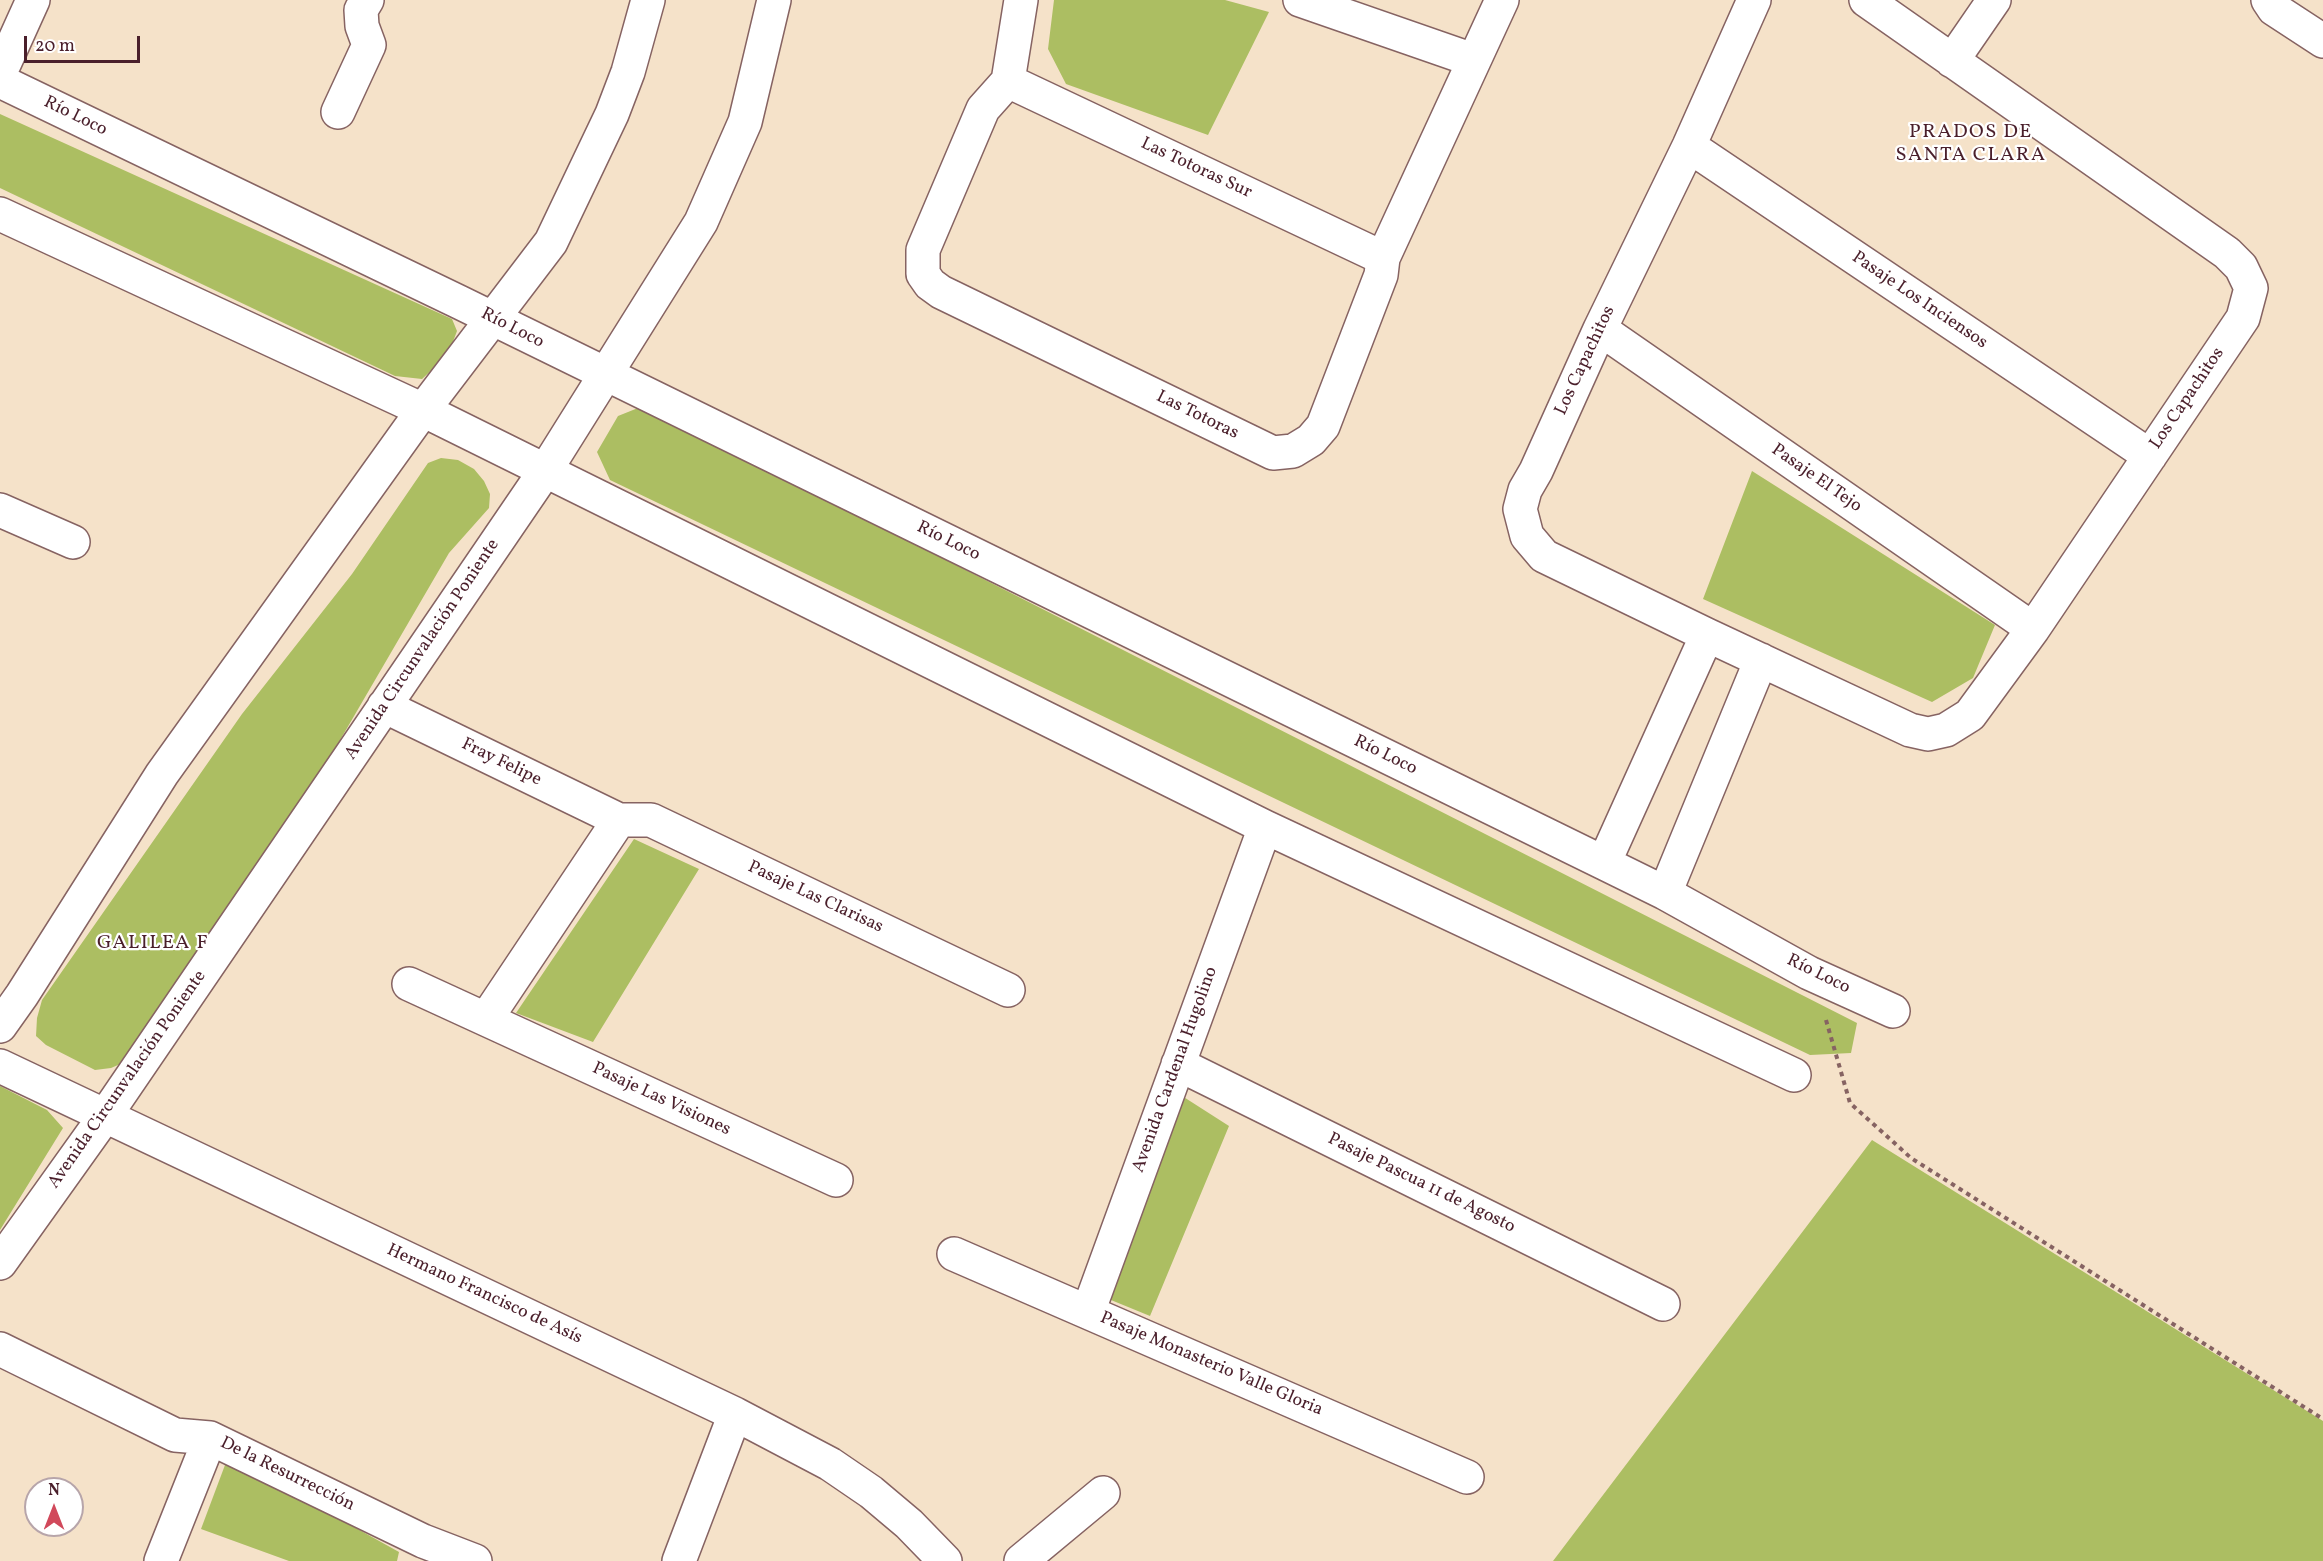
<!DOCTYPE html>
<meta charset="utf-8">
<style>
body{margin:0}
#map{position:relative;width:2323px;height:1561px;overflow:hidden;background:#f5e2c9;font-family:Vollkorn,serif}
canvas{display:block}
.north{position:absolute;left:24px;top:1477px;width:60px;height:60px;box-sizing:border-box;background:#fff;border:2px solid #b7a5aa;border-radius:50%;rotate:0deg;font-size:16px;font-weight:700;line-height:24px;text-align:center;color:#4a1f2b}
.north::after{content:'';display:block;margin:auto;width:21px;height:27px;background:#d1495b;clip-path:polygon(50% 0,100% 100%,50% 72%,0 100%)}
.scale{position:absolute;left:24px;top:36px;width:116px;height:27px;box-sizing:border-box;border:3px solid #4a1f2b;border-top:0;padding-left:8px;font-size:18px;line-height:21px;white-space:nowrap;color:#4a1f2b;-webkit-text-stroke:4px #fff;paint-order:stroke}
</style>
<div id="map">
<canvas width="2323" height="1561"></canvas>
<div class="north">N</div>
<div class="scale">20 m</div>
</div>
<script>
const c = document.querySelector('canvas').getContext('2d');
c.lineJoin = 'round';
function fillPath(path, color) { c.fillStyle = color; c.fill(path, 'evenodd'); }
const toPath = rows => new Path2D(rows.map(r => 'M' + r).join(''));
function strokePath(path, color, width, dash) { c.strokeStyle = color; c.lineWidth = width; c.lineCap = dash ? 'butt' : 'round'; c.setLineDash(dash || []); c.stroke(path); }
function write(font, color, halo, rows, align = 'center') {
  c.font = font + ' Vollkorn,serif'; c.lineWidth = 4.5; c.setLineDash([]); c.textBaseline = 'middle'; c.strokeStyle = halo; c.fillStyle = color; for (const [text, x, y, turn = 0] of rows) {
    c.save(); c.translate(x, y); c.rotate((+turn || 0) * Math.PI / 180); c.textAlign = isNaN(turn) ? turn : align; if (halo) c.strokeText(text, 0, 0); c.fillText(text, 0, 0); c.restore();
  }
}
fillPath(toPath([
 [1054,0,1225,0,1269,12,1208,135,1066,84,1048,49],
 [0,114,452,319,457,331,448,355,422,379,395,376,0,188],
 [643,406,1857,1023,1851,1053,1810,1055,610,480,597,452,618,416],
 [441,458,458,460,474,469,484,481,490,494,489,508,449,553,329,759,125,1062,111,1068,95,1070,46,1045,36,1036,37,1018,42,1000,242,714,352,574,428,463],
 [1752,471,1995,625,1973,678,1932,702,1703,599],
 [634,839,699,869,593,1042,516,1013],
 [0,1086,47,1110,63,1128,0,1230],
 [1179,1094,1229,1126,1150,1316,1111,1300],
 [1872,1140,2323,1421,2323,1561,1553,1561],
 [228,1457,399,1552,397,1561,289,1561,201,1529]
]), '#acbe62');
const minor = toPath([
 [1021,0,1008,81,983,109,923,250,923,274,930,284,941,292,1273,453,1293,451,1311,440,1323,426,1381,275,1383,258,1502,0],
 [1300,0,1473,60],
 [1754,0,1689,146,1600,329,1536,471,1525,490,1520,509,1527,536,1544,556,1707,635,1910,730,1928,734,1946,730,1970,715,2033,629,2243,318,2251,288,2241,267,2227,253,1866,0],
 [2268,0,2274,9,2323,41],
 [1952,61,1994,0],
 [0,73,33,0],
 [0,81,459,302,1604,863,1665,893,1809,973,1893,1011],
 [1008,81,1383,258],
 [338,112,369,45,362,26,361,10,367,0],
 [1689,146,2150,456],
 [0,214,423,410,1265,827,1794,1075],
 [1600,329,2033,629],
 [0,510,73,542],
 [384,706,619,820,651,820,1008,990],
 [1604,863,1707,635],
 [1665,893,1761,660],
 [409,984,836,1180],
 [486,1019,619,820],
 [0,1026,22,995,162,774,423,410,551,242,612,114,628,72,648,0],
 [1178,1064,1663,1304],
 [0,1066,735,1414,830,1464,871,1492,909,1524,945,1561],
 [954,1254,1467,1477],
 [0,1263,105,1116,545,471,701,222,745,122,774,0],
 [1088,1312,1265,827],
 [0,1349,175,1435,210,1438,423,1541,475,1561],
 [161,1561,210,1438],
 [679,1561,735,1414],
 [1021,1561,1103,1493]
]);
strokePath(minor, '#866362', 36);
strokePath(toPath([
 [1826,1020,1850,1103,1911,1158,2323,1419]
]), '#866362', 4, [4.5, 4.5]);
strokePath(minor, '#fff', 33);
write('18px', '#4a1f2b', '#fff', [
 ["Río Loco",75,117,26],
 ["Las Totoras Sur",1196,169,25],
 ["Pasaje Los Inciensos",1919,301,34],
 ["Río Loco",512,329,27],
 ["Los Capachitos",1586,361,-65],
 ["Los Capachitos",2188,399,-56],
 ["Las Totoras",1197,416,26],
 ["Pasaje El Tejo",1816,479,35],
 ["Río Loco",948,542,26],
 ["Avenida Circunvalación Poniente",423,650,-56],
 ["Río Loco",1385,756,26],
 ["Fray Felipe",501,763,26],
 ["Pasaje Las Clarisas",815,898,25],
 ["Río Loco",1818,975,26],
 ["Avenida Cardenal Hugolino",1176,1070,-70],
 ["Avenida Circunvalación Poniente",128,1080,-55],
 ["Pasaje Las Visiones",661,1100,25],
 ["Pasaje Pascua 11 de Agosto",1421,1184,26],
 ["Hermano Francisco de Asís",484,1295,25],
 ["Pasaje Monasterio Valle Gloria",1211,1365,23],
 ["De la Resurrección",287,1475,26]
]);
c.letterSpacing = '1.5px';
write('20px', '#4a1f2b', '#fff', [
 ["PRADOS DE",1971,133],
 ["SANTA CLARA",1971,156],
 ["GALILEA F",153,944]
]);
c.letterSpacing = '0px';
</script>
